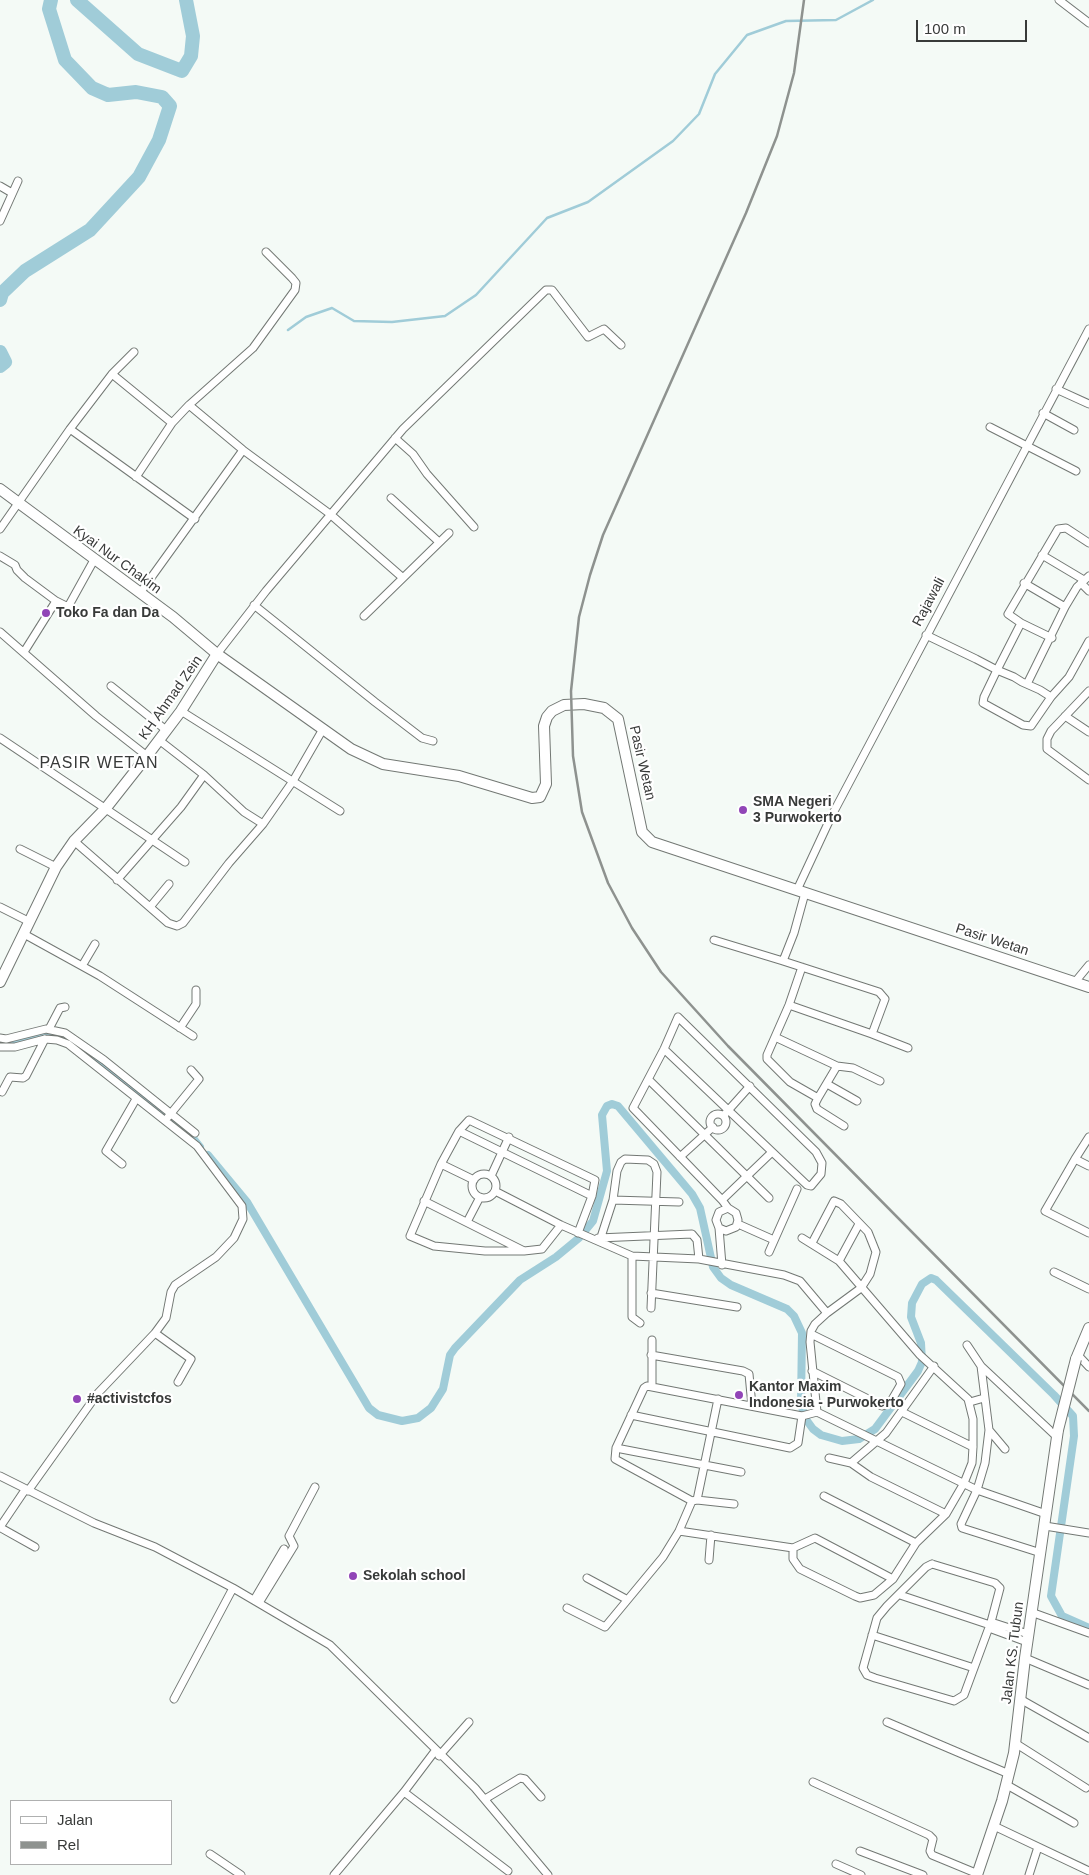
<!DOCTYPE html>
<style>
body{margin:0}
#map{position:relative;width:1089px;height:1875px;overflow:hidden;background:#f4faf6;font-family:Arial,sans-serif}
canvas{display:block}
.legend{position:absolute;left:10px;top:1800px;width:162px;height:65px;box-sizing:border-box;background:#fff;border:1px solid #afb0b0;margin:0;padding:6px 9px;list-style:none;font-size:15px;color:#383a39}
.legend li{display:flex;align-items:center;gap:10px;height:25px}
.legend b{width:25px;border:1px solid #afb0b0}
.scale{position:absolute;left:916px;top:20px;width:111px;height:22px;box-sizing:border-box;border:2px solid #383a39;border-top:0;padding-left:6px;font-size:15px;line-height:18px;white-space:nowrap;color:#383a39;-webkit-text-stroke:4px #fff;paint-order:stroke}
</style>
<div id="map">
<canvas width="1089" height="1875"></canvas>
<ul class="legend">
<li><b style="height:6px;background:#fff"></b>Jalan</li>
<li><b style="height:6px;background:#8e928f"></b>Rel</li>
</ul>
<div class="scale">100 m</div>
</div>
<script>
const c = document.querySelector('canvas').getContext('2d');
c.lineJoin = 'round';
const toPath = rows => new Path2D(rows.map(r => 'M' + r).join(''));
function strokePath(path, color, width, dash) { c.strokeStyle = color; c.lineWidth = width; c.lineCap = dash ? 'butt' : 'round'; c.setLineDash(dash || []); c.stroke(path); }
function write(font, color, halo, rows, align = 'center') {
  c.font = font + ' Arial,sans-serif'; c.lineWidth = 4.5; c.setLineDash([]); c.textBaseline = 'middle'; c.strokeStyle = halo; c.fillStyle = color; for (const [text, x, y, turn = 0] of rows) {
    c.save(); c.translate(x, y); c.rotate((+turn || 0) * Math.PI / 180); c.textAlign = isNaN(turn) ? turn : align; if (halo) c.strokeText(text, 0, 0); c.fillText(text, 0, 0); c.restore();
  }
}
strokePath(toPath([
 [288,330,306,317,332,308,354,321,392,322,445,316,476,295,547,218,588,202,673,141,699,114,715,74,747,35,786,21,836,20,873,0]
]), '#a0ccd8', 2.5);
strokePath(toPath([
 [0,1041,25,1039,52,1033,66,1037,192,1137,200,1147],
 [208,1155,247,1202,369,1408,378,1415,402,1421,418,1418,431,1408,443,1389,450,1355,455,1348,520,1280,556,1257,579,1238,593,1221,607,1171,602,1115,607,1106,612,1104,618,1106,692,1194,700,1208,713,1267,721,1278,731,1285,787,1309,794,1316,802,1333,801,1404,805,1418,813,1429,821,1435,842,1441,859,1439,875,1429,918,1371,922,1362,921,1343,911,1317,912,1303,922,1284,931,1278,936,1280,1054,1395,1073,1416,1074,1436,1051,1596,1062,1616,1089,1628]
]), '#a0ccd8', 8);
strokePath(toPath([
 [77,0,138,54,182,71,191,56,193,36,186,0],
 [0,300,2,293,25,271,90,230,139,177,159,140,170,106,162,97,136,92,108,95,92,88,65,60,49,9,51,0],
 [0,352,5,362,0,366]
]), '#a0ccd8', 14);
const street = toPath([
 [1059,0,1089,23],
 [0,186,12,193],
 [0,221,18,181],
 [112,374,172,423,189,405,243,450,330,514,403,578],
 [1056,389,1089,404],
 [189,405,253,348,295,290,296,283,292,278,266,252],
 [1043,413,1074,430],
 [990,427,1076,471],
 [70,429,195,519],
 [395,438,413,454,427,474,474,527],
 [136,477,172,423],
 [391,498,439,542],
 [0,529,70,429,112,374,134,352],
 [1042,555,1084,580],
 [0,556,15,565,17,570,25,578,56,601],
 [1024,583,1065,607],
 [1081,583,1089,591],
 [140,593,243,450],
 [254,605,375,702,422,738,433,741],
 [364,616,449,533],
 [1021,623,1052,638],
 [0,632,96,716,147,756],
 [926,635,976,659,997,670,1014,677,1022,682,1040,690,1051,697,1031,726,1023,725,983,703,984,697,997,670,1021,623,1008,614,1058,529,1066,528,1089,543],
 [24,652,56,601,68,607,94,560],
 [217,654,266,591,403,429,546,290,552,290,588,337,604,329,621,345],
 [1027,684,1065,607,1077,587,1089,576],
 [111,686,166,730],
 [1089,691,1051,731,1047,739,1047,749,1089,780],
 [1051,697,1069,677,1089,641],
 [181,711,340,811],
 [1065,716,1089,732],
 [0,738,185,862],
 [159,740,204,775,244,812,263,824],
 [74,841,168,923,177,926,183,923,229,863,263,824,293,781,323,729],
 [20,849,56,867],
 [117,880,181,807,204,775],
 [797,890,831,817,1089,329],
 [0,907,30,922],
 [150,907,169,884],
 [24,934,100,976,193,1036],
 [714,940,783,961],
 [82,966,95,944],
 [802,967,789,1005,767,1055,767,1059,790,1082,818,1098,837,1066,853,1068,880,1081],
 [1075,982,1089,965],
 [789,1005,872,1034,885,999,879,992,783,961,794,933,805,893],
 [180,1028,196,1004,196,990],
 [49,1029,60,1008,65,1007],
 [872,1034,908,1048],
 [775,1037,837,1066],
 [0,1038,6,1039,46,1029,65,1033,104,1060,195,1133],
 [0,1047,15,1047,45,1039,57,1040,68,1044,197,1146,242,1206,243,1219,234,1238,216,1257,175,1285,171,1292,166,1318,155,1333],
 [664,1049,807,1185,811,1186,821,1174,822,1163,816,1152,678,1017,664,1049,633,1108,722,1200,728,1208,736,1213,738,1220,736,1227,726,1231,719,1228],
 [649,1080,769,1198],
 [827,1084,857,1101],
 [2,1092,10,1077,23,1078,26,1076,45,1039],
 [818,1098,815,1104,817,1109,844,1126],
 [725,1114,750,1086],
 '710 1122a8 8 0 1 1 16 0a8 8 0 1 1-16 0Z',
 [168,1117,199,1079,191,1070],
 [459,1131,592,1196],
 [680,1157,713,1127],
 [1075,1159,1089,1137],
 [122,1164,106,1151,136,1099],
 [441,1164,474,1180],
 [1089,1166,1075,1159,1045,1211,1089,1233],
 '472 1186a12 12 0 1 1 24 0a12 12 0 1 1-24 0Z',
 [491,1176,509,1137],
 [495,1191,561,1225,632,1256,699,1259,784,1275,800,1281,827,1313,815,1324,811,1331,810,1342,817,1412],
 [613,1200,679,1202],
 [722,1200,771,1153],
 [424,1201,524,1251,542,1249,561,1225],
 [467,1222,480,1197],
 [738,1224,774,1240],
 [601,1237,613,1200,617,1171,621,1162,625,1159,648,1160,654,1164,657,1172,651,1308],
 [598,1238,692,1234,697,1240,699,1259],
 [812,1243,834,1201,841,1204,868,1232,876,1252,870,1274,861,1288,827,1313],
 [524,1251,485,1251,434,1246,410,1236,441,1164,459,1131,469,1120,595,1180,592,1196,578,1233],
 [769,1252,797,1189],
 [632,1256,632,1317,640,1323],
 [839,1261,859,1224],
 [722,1265,719,1228,716,1220,719,1212,728,1208],
 [1054,1272,1089,1289],
 [651,1293,737,1307],
 [811,1334,898,1377,901,1384,890,1403,882,1406,812,1371],
 [652,1340,652,1385],
 [967,1345,981,1366,1057,1437],
 [1077,1354,1089,1367],
 [651,1355,743,1371,749,1374,752,1406],
 [981,1366,989,1430,1005,1449],
 [970,1402,984,1398],
 [902,1412,973,1447],
 [631,1415,790,1448,798,1443,802,1416],
 [989,1430,985,1463,977,1490,961,1524,962,1528,1041,1553],
 [616,1448,741,1472],
 [829,1458,851,1463,871,1477,946,1514],
 [851,1463,886,1433,934,1366],
 [0,1476,94,1523,155,1547,233,1588,330,1645,475,1788,548,1875],
 [28,1491,98,1393,155,1333,191,1359,178,1382],
 [824,1496,916,1543],
 [697,1500,734,1504],
 [692,1501,615,1459,616,1448,644,1388,647,1386,802,1416,817,1412,977,1490,1046,1514],
 [1045,1526,1089,1533],
 [0,1527,25,1490],
 [1,1528,35,1547],
 [679,1531,793,1548,815,1538,893,1579],
 [793,1548,793,1559,800,1569,855,1596,860,1598,874,1595,893,1579,916,1543,946,1514,964,1483,972,1463,973,1447,973,1419,968,1399,920,1355,839,1261,802,1238],
 [709,1560,711,1535],
 [932,1564,995,1583,1000,1588,991,1622,964,1695,954,1701,875,1678,867,1675,863,1668,877,1618,887,1606,926,1567,932,1564],
 [587,1578,626,1599],
 [900,1595,990,1625],
 [254,1600,284,1549],
 [259,1603,294,1546,289,1536,315,1487],
 [567,1608,605,1627,663,1557,679,1531,692,1501,697,1500,718,1399],
 [1031,1612,1089,1633],
 [991,1622,1028,1634],
 [989,1628,1027,1642],
 [872,1635,974,1668],
 [1025,1658,1089,1685],
 [174,1699,233,1588],
 [1020,1699,1089,1738],
 [887,1722,1009,1774],
 [1015,1743,1086,1788],
 [439,1756,469,1722],
 [813,1782,929,1835,933,1839,930,1851,932,1855,978,1874],
 [1007,1785,1074,1823],
 [404,1792,508,1871],
 [485,1799,520,1778,525,1779,541,1797],
 [994,1826,1089,1871],
 [860,1851,923,1875],
 [210,1854,241,1875],
 [836,1864,861,1875],
 [334,1875,404,1792,435,1751],
 [1029,1875,1038,1847]
]);
const secondary = toPath([
 [0,489,173,617,217,654,351,749,383,764,459,776,532,798,540,797,546,784,544,726,547,717,552,711,564,705,584,704,604,708,618,719,642,832,652,842,1089,987],
 [0,982,56,867,74,841,106,808,147,756,181,711,217,654],
 [1076,1359,1089,1328],
 [977,1875,1002,1801,1014,1753,1025,1658,1058,1430]
]);
strokePath(street, '#737874', 9);
strokePath(secondary, '#737874', 12);
strokePath(street, '#fff', 7);
strokePath(secondary, '#fff', 10);
strokePath(toPath([
 [804,0,794,73,777,136,746,213,603,535,590,575,579,617,571,691,573,756,582,812,608,883,632,928,661,972,728,1046,1089,1411]
]), '#8e928f', 2.5);
const secondaryBridge = toPath([
 [1058,1430,1076,1359]
]);
strokePath(secondaryBridge, '#737874', 12, []);
strokePath(secondaryBridge, '#fff', 10);
for (const [x, y, r, color] of [
 [46,613,5,"#9145b7"],
 [743,810,5,"#9145b7"],
 [739,1395,5,"#9145b7"],
 [77,1399,5,"#9145b7"],
 [353,1576,5,"#9145b7"]
]) { const dot = new Path2D(); dot.arc(x, y, r, 0, 2 * Math.PI); c.fillStyle = color; c.fill(dot); strokePath(dot, '#fff', 2); }
write('14px', '#383a39', '#fff', [
 ["Kyai Nur Chakim",117,560,36],
 ["Rajawali",929,602,-62],
 ["KH Ahmad Zein",171,698,-55],
 ["Pasir Wetan",642,763,77],
 ["Pasir Wetan",992,940,18],
 ["Jalan KS. Tubun",1013,1653,-83]
]);
write('bold 14px', '#383a39', '#fff', [
 ["Toko Fa dan Da",56,613],
 ["SMA Negeri",753,802],
 ["3 Purwokerto",753,818],
 ["Kantor Maxim",749,1387],
 ["Indonesia - Purwokerto",749,1403],
 ["#activistcfos",87,1399],
 ["Sekolah school",363,1576]
], 'left');
c.letterSpacing = '1px';
write('16px', '#383a39', '#fff', [
 ["PASIR WETAN",99,764]
]);
c.letterSpacing = '0px';
</script>
